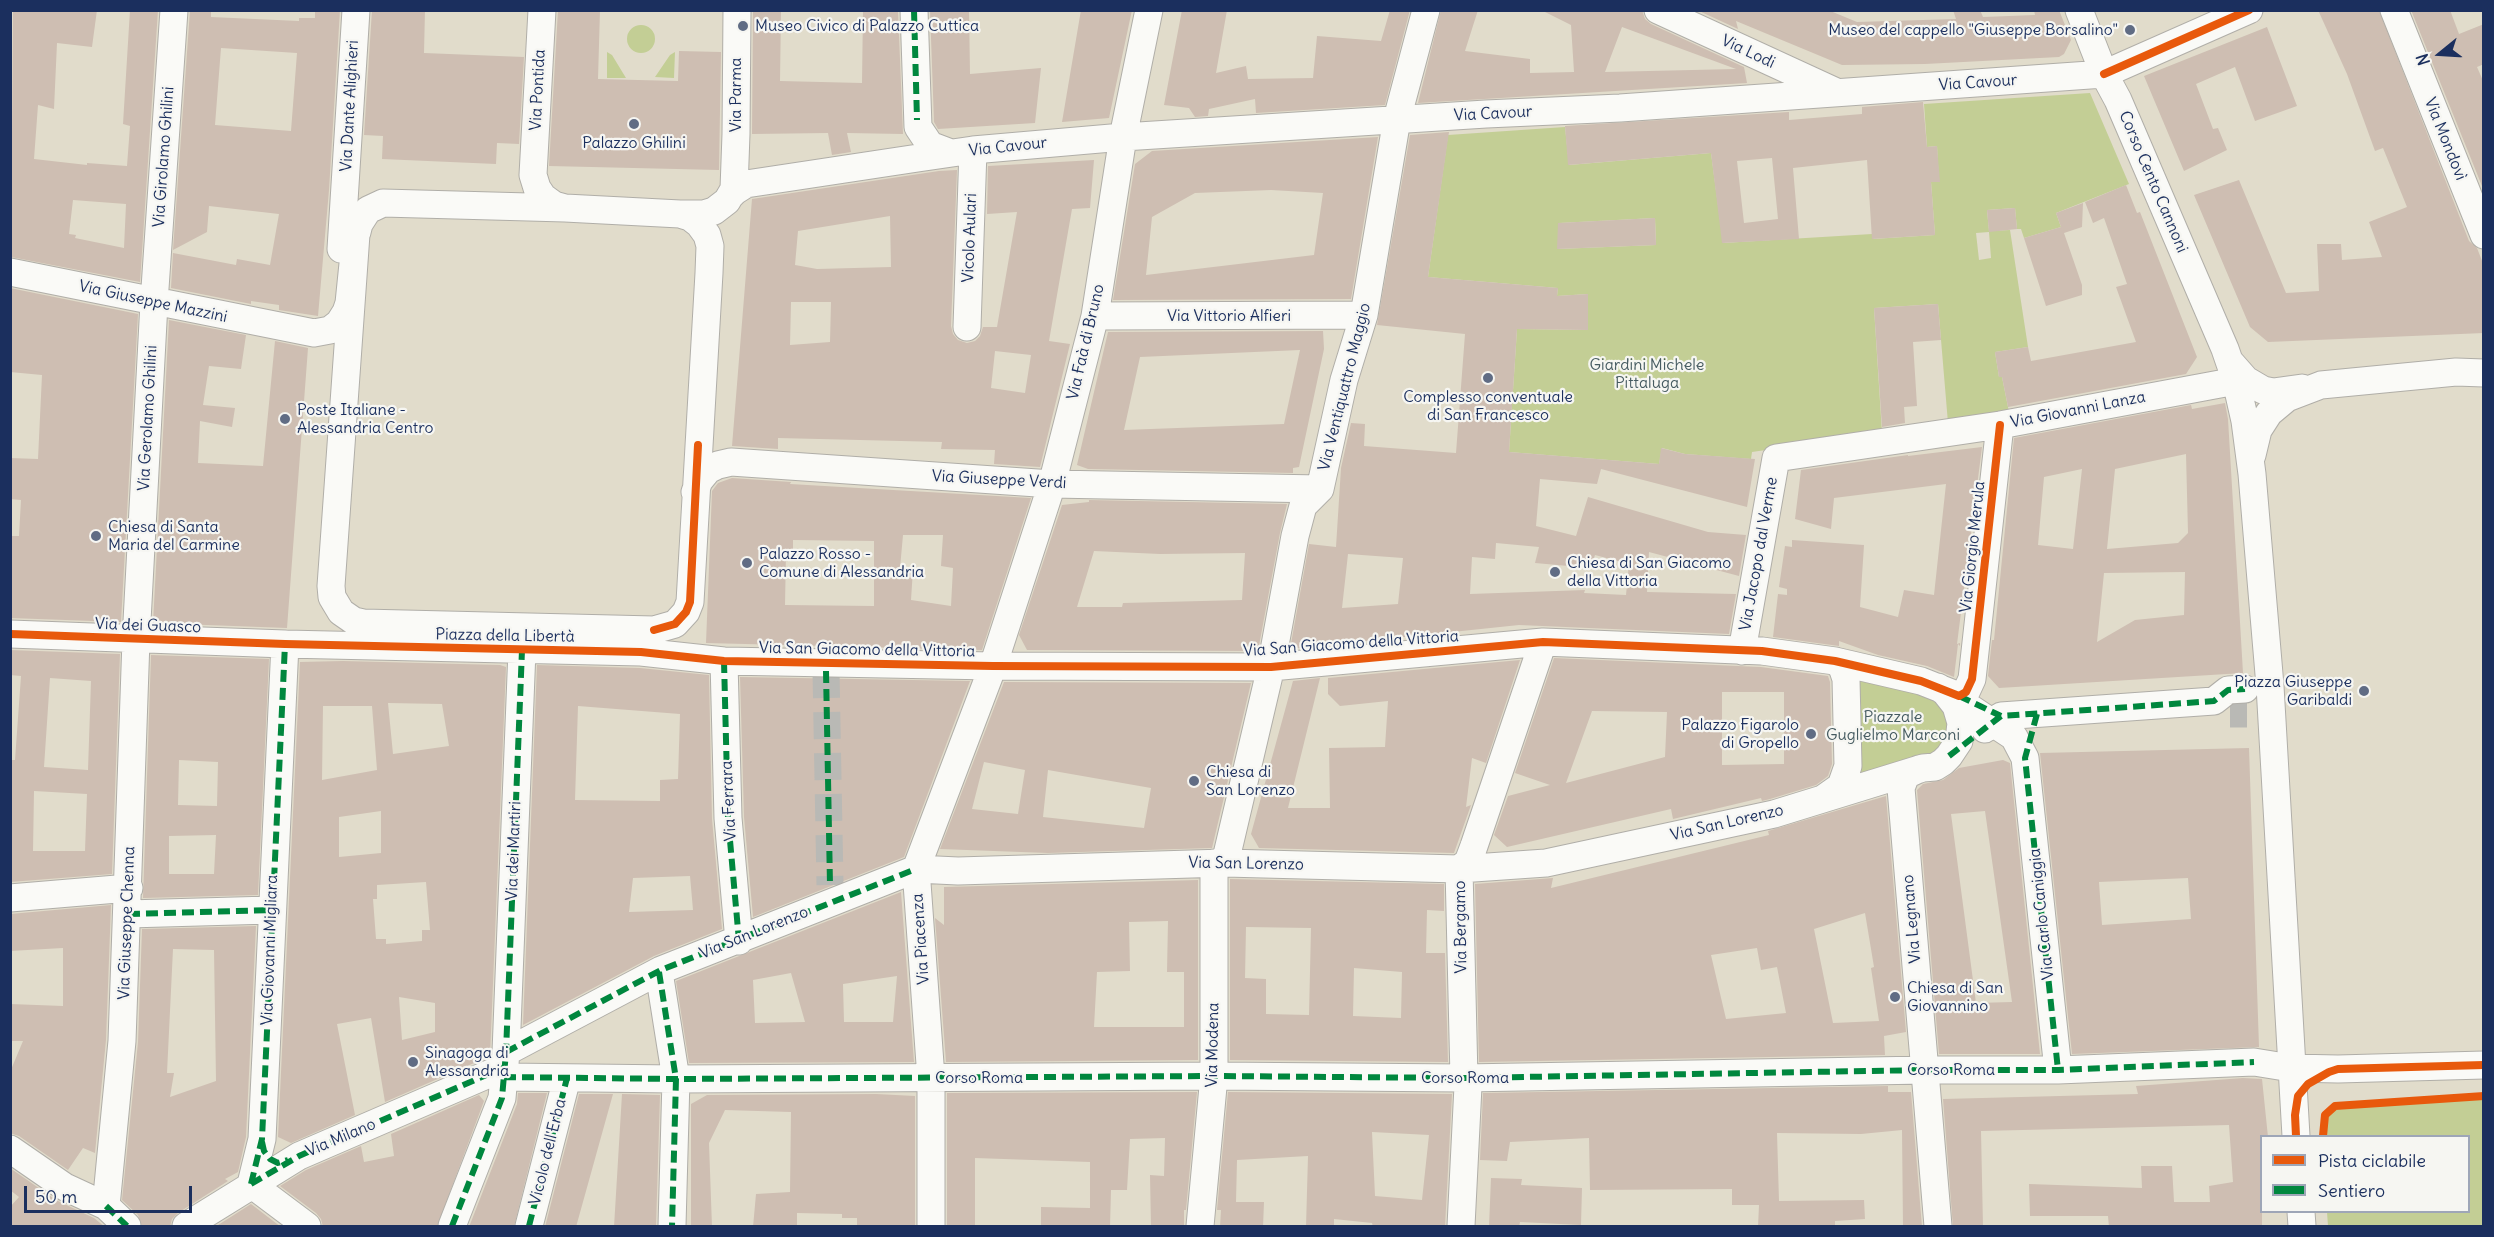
<!DOCTYPE html>
<meta charset="utf-8">
<style>
body{margin:0}
#map{position:relative;width:2494px;height:1237px;overflow:hidden;background:#e1dccb;font-family:Delius,sans-serif}
canvas{display:block}
.frame{position:absolute;inset:0;border:12px solid #1b2f5e;pointer-events:none}
.legend{position:absolute;left:2260px;top:1135px;width:210px;height:78px;box-sizing:border-box;background:#f6f6f2;border:2px solid #9ea6b7;margin:0;padding:8px 10px;list-style:none;font-size:18px;color:#1b2f5e}
.legend li{display:flex;align-items:center;gap:12px;height:30px}
.legend b{width:30px;border:2px solid #9ea6b7}
.north{position:absolute;left:2410px;top:24px;width:60px;height:60px;-webkit-text-stroke:4px #f6f6f2;paint-order:stroke;rotate:252deg;font-size:16px;font-weight:700;line-height:24px;text-align:center;color:#1b2f5e}
.north::after{content:'';display:block;margin:auto;width:21px;height:27px;background:#1b2f5e;clip-path:polygon(50% 0,100% 100%,50% 72%,0 100%)}
.scale{position:absolute;left:24px;top:1186px;width:168px;height:27px;box-sizing:border-box;border:3px solid #1b2f5e;border-top:0;padding-left:8px;font-size:18px;line-height:21px;white-space:nowrap;color:#1b2f5e;-webkit-text-stroke:4px #f6f6f2;paint-order:stroke}
</style>
<div id="map">
<canvas width="2494" height="1237"></canvas>
<div class="frame"></div>
<ul class="legend">
<li><b style="height:8px;background:#e8590c"></b>Pista ciclabile</li>
<li><b style="height:8px;background:#00873e"></b>Sentiero</li>
</ul>
<div class="north">N</div>
<div class="scale">50 m</div>
</div>
<script>
const c = document.querySelector('canvas').getContext('2d');
c.lineJoin = 'round';
function fillPath(path, color) { c.fillStyle = color; c.fill(path, 'evenodd'); }
const toPath = rows => new Path2D(rows.map(r => 'M' + r).join(''));
function strokePath(path, color, width, dash) { c.strokeStyle = color; c.lineWidth = width; c.lineCap = dash ? 'butt' : 'round'; c.setLineDash(dash || []); c.stroke(path); }
function write(font, color, halo, rows, align = 'center') {
  c.font = font + ' Delius,sans-serif'; c.lineWidth = 4.5; c.setLineDash([]); c.textBaseline = 'middle'; c.strokeStyle = halo; c.fillStyle = color; for (const [text, x, y, turn = 0] of rows) {
    c.save(); c.translate(x, y); c.rotate((+turn || 0) * Math.PI / 180); c.textAlign = isNaN(turn) ? turn : align; if (halo) c.strokeText(text, 0, 0); c.fillText(text, 0, 0); c.restore();
  }
}
fillPath(toPath([
 '627 39a14 14 0 1 1 28 0a14 14 0 1 1-28 0Z',
 [607,52,612,55,626,78,607,78],
 [675,52,674,78,655,77,670,55],
 [2090,93,2129,184,2056,213,2061,227,2024,238,2021,229,2017,229,2015,208,1987,210,1989,231,2010,230,2028,347,1995,352,1999,377,2002,377,2009,412,1948,423,1938,304,1874,308,1882,433,1752,452,1751,459,1685,454,1662,448,1659,464,1509,452,1517,329,1588,330,1588,294,1557,296,1558,288,1428,277,1448,135,1565,127,1569,165,1711,153,1723,243,1872,234,1873,239,1935,235,1931,182,1939,182,1937,146,1927,147,1924,104],
 [1655,218,1656,245,1558,249,1559,223],
 [1989,232,1991,258,1979,260,1976,233],
 [1852,675,1936,699,1948,713,1947,741,1933,754,1853,781],
 [2483,1097,2483,1226,2328,1226,2327,1212,2468,1212,2468,1136,2323,1136,2324,1119,2329,1110,2339,1106]
]), '#c3ce95');
fillPath(toPath([
 [13,10,97,10,92,47,57,43,54,109,38,105,34,159,87,165,87,163,127,166,130,126,123,124,130,10,158,10,140,282,11,257],
 [73,200,126,204,124,248,75,238,76,235,69,234],
 [190,10,211,10,211,17,299,21,299,18,315,18,315,10,340,10,329,190,318,316,279,310,279,305,251,301,251,304,171,288,173,253,236,265,237,259,270,265,279,214,209,206,207,232,173,250],
 [221,48,297,53,291,131,215,125],
 [372,10,425,10,424,53,524,57,519,144,497,143,496,164,382,159,383,136,364,135],
 [558,10,600,10,598,79,678,81,679,51,721,52,719,170,549,166],
 [753,10,781,10,780,81,862,83,863,10,898,10,903,134,847,133,851,152,832,155,828,133,752,134],
 [930,10,969,10,970,74,1041,68,1035,123,938,129,934,122],
 [1081,10,1132,10,1109,118,1062,122],
 [1182,10,1227,10,1216,73,1246,66,1248,79,1313,78,1317,36,1381,41,1390,10,1410,10,1385,105,1256,113,1255,99,1209,109,1208,116,1195,117,1189,108,1164,105],
 [1441,10,1478,10,1465,51,1530,59,1530,73,1574,72,1571,25,1541,10,1642,10,1645,19,1651,24,1744,67,1747,83,1418,103],
 [1622,27,1736,69,1605,72],
 [1697,10,1828,10,1857,22,1956,19,1953,10,1980,10,1983,17,2035,15,2034,10,2059,10,2071,40,2064,54,2059,57,1925,64,1842,65,1736,21,1738,29],
 [2318,10,2379,10,2469,241,2477,248,2484,266,2484,333,2268,342,2250,327,2194,195,2239,180,2286,293,2319,291,2317,244,2341,244,2342,260,2382,257,2369,222,2407,207,2383,148,2375,151,2347,74],
 [2411,10,2450,10,2459,34,2484,24,2484,64,2477,67,2484,83,2484,191],
 [2267,27,2297,106,2255,121,2235,67,2196,84,2213,129,2218,128,2227,150,2184,171,2144,76],
 [1923,102,1927,147,1937,146,1940,182,1931,182,1935,235,1872,239,1867,160,1793,168,1799,239,1722,243,1711,153,1568,165,1565,126,1789,112,1789,120,1862,114,1862,107],
 [1772,158,1778,219,1744,223,1737,161],
 [1449,132,1428,277,1558,288,1557,296,1588,294,1588,330,1517,329,1509,452,1659,464,1661,448,1685,454,1755,459,1747,507,1601,469,1597,484,1540,479,1536,526,1576,536,1588,497,1708,532,1746,535,1739,576,1649,552,1647,592,1736,594,1729,634,1519,625,1290,649,1309,544,1336,547,1341,468,1351,423,1365,424,1364,446,1456,453,1465,334,1377,325,1410,135],
 [1496,543,1539,547,1535,563,1591,568,1595,555,1629,564,1626,595,1584,593,1585,590,1470,594,1472,557,1495,559],
 [1348,554,1403,558,1398,604,1342,608],
 [1378,137,1351,299,1113,300,1135,164,1152,151],
 [1271,190,1323,193,1314,255,1146,275,1152,217,1195,193],
 [1094,160,1090,208,1072,209,1049,341,1070,344,1040,467,994,464,995,450,941,449,942,442,778,438,778,449,732,446,752,199,939,171,957,170,951,326,953,334,958,340,967,343,975,341,980,336,983,327,997,327,1017,212,987,214,988,166],
 [890,216,891,267,817,269,795,265,798,231],
 [791,302,831,302,830,342,790,345],
 [995,351,1031,355,1025,393,991,388],
 [2126,185,2137,213,2140,212,2197,357,2186,374,2008,407,2002,377,1999,377,1995,352,2028,347,2031,361,2136,342,2116,287,2127,284,2104,218,2093,223,2085,202],
 [2083,203,2082,227,2064,233,2082,285,2082,295,2046,306,2024,238,2061,227,2056,213],
 [2015,208,2017,229,1989,232,1987,210],
 [1655,218,1656,245,1557,249,1558,223],
 [10,288,138,314,121,622,10,618,10,536,19,536,21,500,10,499,10,458,38,459,42,375,10,372],
 [1938,304,1941,340,1913,342,1917,406,1904,407,1905,423,1882,427,1874,308],
 [169,320,246,335,241,369,209,366,203,405,235,408,232,427,200,421,198,463,263,466,275,341,308,348,287,628,153,623],
 [1323,331,1324,349,1299,467,1293,468,1293,473,1088,469,1077,465,1108,332],
 [1300,350,1284,424,1124,430,1140,357],
 [2225,403,2228,419,2243,673,1999,688,1988,676,1992,640,1994,640,2014,438,2191,405,2192,409],
 [2186,454,2188,533,2178,543,2107,549,2115,469],
 [2082,469,2073,549,2038,545,2044,477],
 [2185,572,2184,615,2135,620,2097,642,2104,573],
 [1982,447,1957,644,1960,643,1960,646,1958,644,1954,677,1927,666,1878,655,1839,641,1839,646,1773,637,1778,594,1787,595,1787,589,1779,587,1785,546,1792,547,1792,540,1864,545,1860,607,1898,617,1904,590,1934,595,1946,484,1834,498,1831,529,1795,519,1801,470,1908,455,1908,456],
 [732,478,791,482,790,484,1031,498,982,650,706,643,712,491,718,483],
 [903,535,943,535,941,566,953,568,951,606,911,600,913,569,900,568],
 [793,540,874,541,874,606,785,605,786,552,793,553],
 [1089,500,1287,504,1280,533,1258,651,1027,650,1019,635,1062,505,1089,502],
 [1094,551,1160,554,1245,553,1242,600,1123,603,1122,607,1077,607],
 [10,650,120,654,112,874,10,882,10,760,15,760,21,676,10,675],
 [50,678,91,681,88,770,44,767],
 [34,791,87,794,85,851,33,851],
 [151,655,269,659,258,895,143,898],
 [179,760,218,762,217,806,178,805],
 [216,835,214,874,169,874,169,836],
 [1554,658,1761,667,1828,676,1830,682,1832,764,1828,776,1816,785,1770,799,1762,801,1761,798,1673,819,1671,809,1507,847,1494,835,1508,796,1550,785,1515,773],
 [1722,692,1784,692,1784,764,1722,765],
 [1592,711,1667,712,1665,757,1566,783],
 [1520,660,1486,763,1472,758,1466,807,1471,805,1454,853,1259,848,1251,834,1293,681,1320,678,1288,808,1330,808,1329,748,1385,747,1388,701,1340,706,1328,694,1328,678],
 [343,661,500,665,506,667,490,1056,385,1102,371,1018,337,1024,355,1115,291,1143,278,1137,300,662],
 [388,703,442,704,449,746,393,754],
 [323,706,372,706,377,770,322,780],
 [381,811,381,853,339,857,339,817],
 [426,882,430,930,422,930,422,941,386,944,386,939,376,939,373,899,377,899,377,885],
 [399,997,435,1003,435,1032,402,1040],
 [537,665,640,668,709,675,712,819,722,929,654,956,523,1025],
 [578,706,680,714,678,779,660,780,660,801,575,800],
 [690,876,693,910,629,912,633,878],
 [740,677,970,681,904,857,753,917,744,817],
 [1004,682,1251,683,1212,848,1048,853,940,849],
 [984,762,1025,770,1018,814,972,809],
 [1048,770,1151,788,1144,828,1043,817],
 [2249,748,2259,1047,2072,1054,2040,753],
 [2188,878,2191,919,2102,925,2099,882],
 [2003,760,2010,763,2040,1054,1939,1054,1917,790,1923,784,1943,780,1959,768],
 [1985,811,2012,1002,1976,1003,1951,814],
 [1886,796,1906,1032,1884,1036,1885,1055,1479,1062,1475,884,1553,878,1551,888,1769,835,1768,831],
 [1865,913,1874,967,1871,968,1879,1021,1833,1023,1814,929],
 [1757,948,1761,970,1777,967,1786,1013,1726,1019,1711,955],
 [1230,879,1444,884,1444,911,1427,910,1426,953,1445,953,1448,1062,1230,1060],
 [1246,927,1311,928,1309,1015,1266,1014,1266,979,1245,978],
 [1354,968,1402,972,1401,1018,1353,1016],
 [1198,880,1198,1060,946,1062,935,918,944,925,944,887],
 [1168,921,1167,972,1184,972,1184,1027,1094,1027,1097,972,1130,971,1129,922],
 [901,892,914,1062,689,1063,676,981],
 [791,973,805,1022,755,1023,753,980],
 [897,976,893,1022,844,1022,843,984],
 [111,905,106,1040,95,1153,83,1148,68,1170,19,1136,10,1133,10,1072,23,1041,10,1041,10,1004,63,1006,63,948,10,951,10,914],
 [256,926,246,1137,238,1172,225,1179,228,1181,178,1213,172,1219,170,1227,142,1227,138,1215,122,1200,138,1042,142,929],
 [173,949,214,950,216,1081,170,1097,174,1073,167,1073],
 [2243,1078,2262,1079,2268,1137,2262,1137,2262,1227,2109,1227,2108,1216,2030,1216,2029,1184,2142,1188,2141,1166,2172,1166,2174,1202,2210,1202,2209,1186,2233,1182,2229,1125,1981,1131,1983,1227,1953,1227,1943,1099,2138,1094,2136,1086],
 [1888,1086,1888,1092,1911,1092,1922,1227,1903,1227,1902,1130,1861,1134,1777,1133,1779,1201,1864,1200,1865,1219,1835,1221,1835,1227,1758,1227,1759,1205,1732,1205,1732,1189,1590,1190,1589,1138,1510,1142,1507,1161,1480,1160,1483,1093],
 [1197,1092,1186,1210,1184,1210,1184,1227,1151,1227,1150,1175,1164,1176,1165,1138,1130,1139,1127,1190,1111,1190,1110,1227,1041,1227,1041,1207,1090,1208,1090,1162,975,1158,975,1227,947,1227,947,1093],
 [1228,1092,1452,1094,1445,1227,1373,1227,1372,1223,1334,1219,1334,1227,1306,1227,1308,1156,1237,1160,1236,1202,1264,1202,1263,1227,1220,1227,1221,1210,1217,1210],
 [1372,1132,1429,1135,1422,1200,1375,1196],
 [518,1093,547,1093,514,1227,469,1227,517,1104],
 [579,1094,613,1094,576,1227,545,1227],
 [622,1094,660,1095,656,1227,614,1227],
 [876,1094,915,1096,915,1227,857,1227,857,1218,842,1218,842,1214,797,1213,797,1227,753,1227,756,1194,790,1192,791,1112,725,1110,709,1143,712,1227,691,1227,691,1104,707,1095],
 [479,1095,484,1101,437,1227,323,1227,321,1219,316,1213,280,1186,306,1170,361,1146,364,1162,394,1156,391,1134],
 [10,1168,56,1200,94,1218,105,1227,10,1227,10,1207,19,1197,10,1190],
 [1491,1178,1522,1179,1521,1185,1582,1188,1581,1225,1520,1222,1519,1227,1489,1227],
 [251,1204,281,1227,215,1227]
]), '#cebeb2');
strokePath(toPath([
 [826,671,830,885],
 [2230,714,2247,714]
]), '#b9b9b5', 27, [27, 14]);
const minor = toPath([
 [542,10,533,175,537,188,543,197,554,205,565,208],
 [914,10,918,127,930,145,951,153],
 [1658,10,1834,91],
 [2079,10,2104,74,2118,100,2225,349,2236,381,2245,421,2252,474,2270,686,2296,1136],
 [2394,10,2484,235],
 [730,196,735,191,746,184,918,158,973,150,1123,137,1486,114,1620,108,2104,74,2249,10],
 [678,214,704,214,714,211,727,201,734,189,736,134,737,10],
 [341,249,356,10],
 [10,272,314,333,330,330,339,323,346,312,349,303,356,234,357,232,359,224,368,210,383,203,565,208,680,214,690,217,699,224,707,235,710,246,709,273,690,602,686,612,675,624,654,630,363,623,354,621,341,612,332,597,331,586,356,234],
 [1095,316,1364,315],
 [967,327,973,150],
 [2231,363,2246,380,2263,390,2273,392,2302,388],
 [2252,455,2258,430,2269,413,2287,398,2321,385,2456,372,2484,373],
 [695,492,699,481,708,470,718,465,731,462,1052,484,1320,489],
 [10,634,285,644,641,652,724,661,993,666,1271,667,1543,642,1762,651,1835,661,1921,681,1959,696,1966,692,1972,679,2000,425],
 [1742,651,1776,458,2000,425,2236,381],
 [724,661,728,818,739,941],
 [1949,694,2014,737,2025,758,2058,1070],
 [1985,729,2001,716,2214,701,2228,690,2245,689],
 [1919,769,1906,775,1901,788,1938,1226],
 [1824,798,1841,786,1848,766,1846,679,1842,667,1835,661],
 [1225,863,1271,667,1295,536,1303,506,1320,489,1344,380,1364,315,1397,119,1426,10],
 [10,898,129,888],
 [128,914,271,910],
 [659,972,676,1079,672,1226],
 [506,1052,661,970,916,869,958,871,1225,863,1459,869,1546,863,1774,814,1923,768,1935,767,1943,762,1949,756,1959,741,1961,723,1956,706,1945,692,1938,687],
 [504,1077,676,1079,1214,1076,1464,1078,1926,1070,2058,1070,2254,1062,2291,1068,2338,1069,2484,1065],
 [10,1149,65,1187,106,1206,127,1226],
 [251,1184,262,1139,285,644],
 [251,1184,307,1226],
 [106,1206,122,1041,136,640,154,303,174,10],
 [2301,1212,2302,1226],
 [186,1226,299,1156,505,1067],
 [452,1226,502,1098,506,1052,522,650],
 [529,1226,567,1078],
 [931,1226,931,1078,916,869,993,666,1052,484,1095,316,1123,137,1149,10],
 [1200,1226,1214,1076,1214,863],
 [1461,1226,1468,1086,1464,1078,1459,869,1468,862,1474,846,1543,642]
]);
strokePath(minor, '#b0aea8', 29);
strokePath(minor, '#fafaf7', 27);
strokePath(toPath([
 [914,10,917,120],
 [724,661,728,818,739,941],
 [826,671,830,885],
 [1959,696,2001,716],
 [2037,714,2025,758,2058,1070],
 [1949,756,2001,716,2214,701,2228,690,2245,689],
 [128,914,271,910],
 [659,972,676,1079,672,1226],
 [506,1052,661,970,916,869],
 [504,1077,676,1079,1214,1076,1464,1078,1926,1070,2058,1070,2254,1062],
 [262,1142,264,1151,270,1159,278,1163,288,1160],
 [251,1184,262,1139,285,644],
 [251,1184,299,1156,505,1067],
 [106,1206,127,1226],
 [452,1226,502,1098,506,1052,522,650],
 [529,1226,567,1078]
]), '#00873e', 6, [12, 6]);
strokePath(toPath([
 [2104,74,2249,10],
 [654,630,675,624,686,612,690,602,698,445],
 [10,634,285,644,641,652,724,661,993,666,1271,667,1543,642,1762,651,1835,661,1921,681,1959,696,1966,692,1972,679,2000,425],
 [2296,1136,2295,1115,2298,1096,2308,1084,2329,1072,2338,1069,2484,1065],
 [2323,1136,2325,1115,2335,1106,2484,1096]
]), '#e8590c', 8);
for (const [x, y, r, color] of [
 [743,26,6,"#606c84"],
 [2130,30,6,"#606c84"],
 [634,124,6,"#606c84"],
 [1488,378,6,"#606c84"],
 [285,419,6,"#606c84"],
 [96,536,6,"#606c84"],
 [747,563,6,"#606c84"],
 [1555,572,6,"#606c84"],
 [2364,691,6,"#606c84"],
 [1811,734,6,"#606c84"],
 [1194,781,6,"#606c84"],
 [1895,997,6,"#606c84"],
 [413,1062,6,"#606c84"]
]) { const dot = new Path2D(); dot.arc(x, y, r, 0, 2 * Math.PI); c.fillStyle = color; c.fill(dot); strokePath(dot, '#f6f6f2', 2); }
write('16px', '#1b2f5e', '#f6f6f2', [
 ["Museo Civico di Palazzo Cuttica",755,26],
 ["Museo del cappello \"Giuseppe Borsalino\"",2118,30,"right"],
 ["Palazzo Ghilini",634,143,"center"],
 ["Complesso conventuale",1488,397,"center"],
 ["di San Francesco",1488,415,"center"],
 ["Poste Italiane -",297,410],
 ["Alessandria Centro",297,428],
 ["Chiesa di Santa",108,527],
 ["Maria del Carmine",108,545],
 ["Palazzo Rosso -",759,554],
 ["Comune di Alessandria",759,572],
 ["Chiesa di San Giacomo",1567,563],
 ["della Vittoria",1567,581],
 ["Piazza Giuseppe",2352,682,"right"],
 ["Garibaldi",2352,700,"right"],
 ["Palazzo Figarolo",1799,725,"right"],
 ["di Gropello",1799,743,"right"],
 ["Chiesa di",1206,772],
 ["San Lorenzo",1206,790],
 ["Chiesa di San",1907,988],
 ["Giovannino",1907,1006],
 ["Sinagoga di",425,1053],
 ["Alessandria",425,1071]
], 'left');
write('16px', '#1b2f5e', '#f6f6f2', [
 ["Via Lodi",1748,52,25],
 ["Via Cavour",1978,83,-4],
 ["Via Pontida",538,90,-87],
 ["Via Parma",736,95,-90],
 ["Via Dante Alighieri",350,106,-87],
 ["Via Cavour",1493,114,-3],
 ["Via Mondovì",2445,139,68],
 ["Via Cavour",1008,147,-6],
 ["Via Girolamo Ghilini",164,157,-86],
 ["Corso Cento Cannoni",2153,182,67],
 ["Vicolo Aulari",970,238,-88],
 ["Via Giuseppe Mazzini",153,302,12],
 ["Via Vittorio Alfieri",1229,316],
 ["Via Faà di Bruno",1086,342,-77],
 ["Via Ventiquattro Maggio",1345,387,-76],
 ["Via Giovanni Lanza",2078,410,-11],
 ["Via Gerolamo Ghilini",148,418,-87],
 ["Via Giuseppe Verdi",999,480,3],
 ["Via Giorgio Merula",1973,547,-84],
 ["Via Jacopo dal Verme",1759,554,-80],
 ["Via dei Guasco",148,626,2],
 ["Piazza della Libertà",505,636,1],
 ["Via San Giacomo della Vittoria",1351,644,-4],
 ["Via San Giacomo della Vittoria",867,650,1],
 ["Via Ferrara",729,801,-93],
 ["Via San Lorenzo",1727,823,-13],
 ["Via dei Martiri",514,851,-88],
 ["Via San Lorenzo",1246,864,1],
 ["Via Carlo Caniggia",2042,914,-96],
 ["Via Legnano",1912,919,-95],
 ["Via Giuseppe Chenna",127,923,-88],
 ["Via Bergamo",1461,927,-91],
 ["Via San Lorenzo",754,933,-22],
 ["Via Piacenza",921,939,-94],
 ["Via Giovanni Migliara",270,950,-88],
 ["Via Modena",1213,1045,-89],
 ["Corso Roma",1951,1070],
 ["Corso Roma",979,1078],
 ["Corso Roma",1465,1078],
 ["Via Milano",341,1138,-23],
 ["Vicolo dell'Erba",548,1152,-76]
]);
write('16px', '#465b61', '#f6f6f2', [
 ["Giardini Michele",1647,365],
 ["Pittaluga",1647,383],
 ["Piazzale",1893,717],
 ["Guglielmo Marconi",1893,735]
]);
</script>
